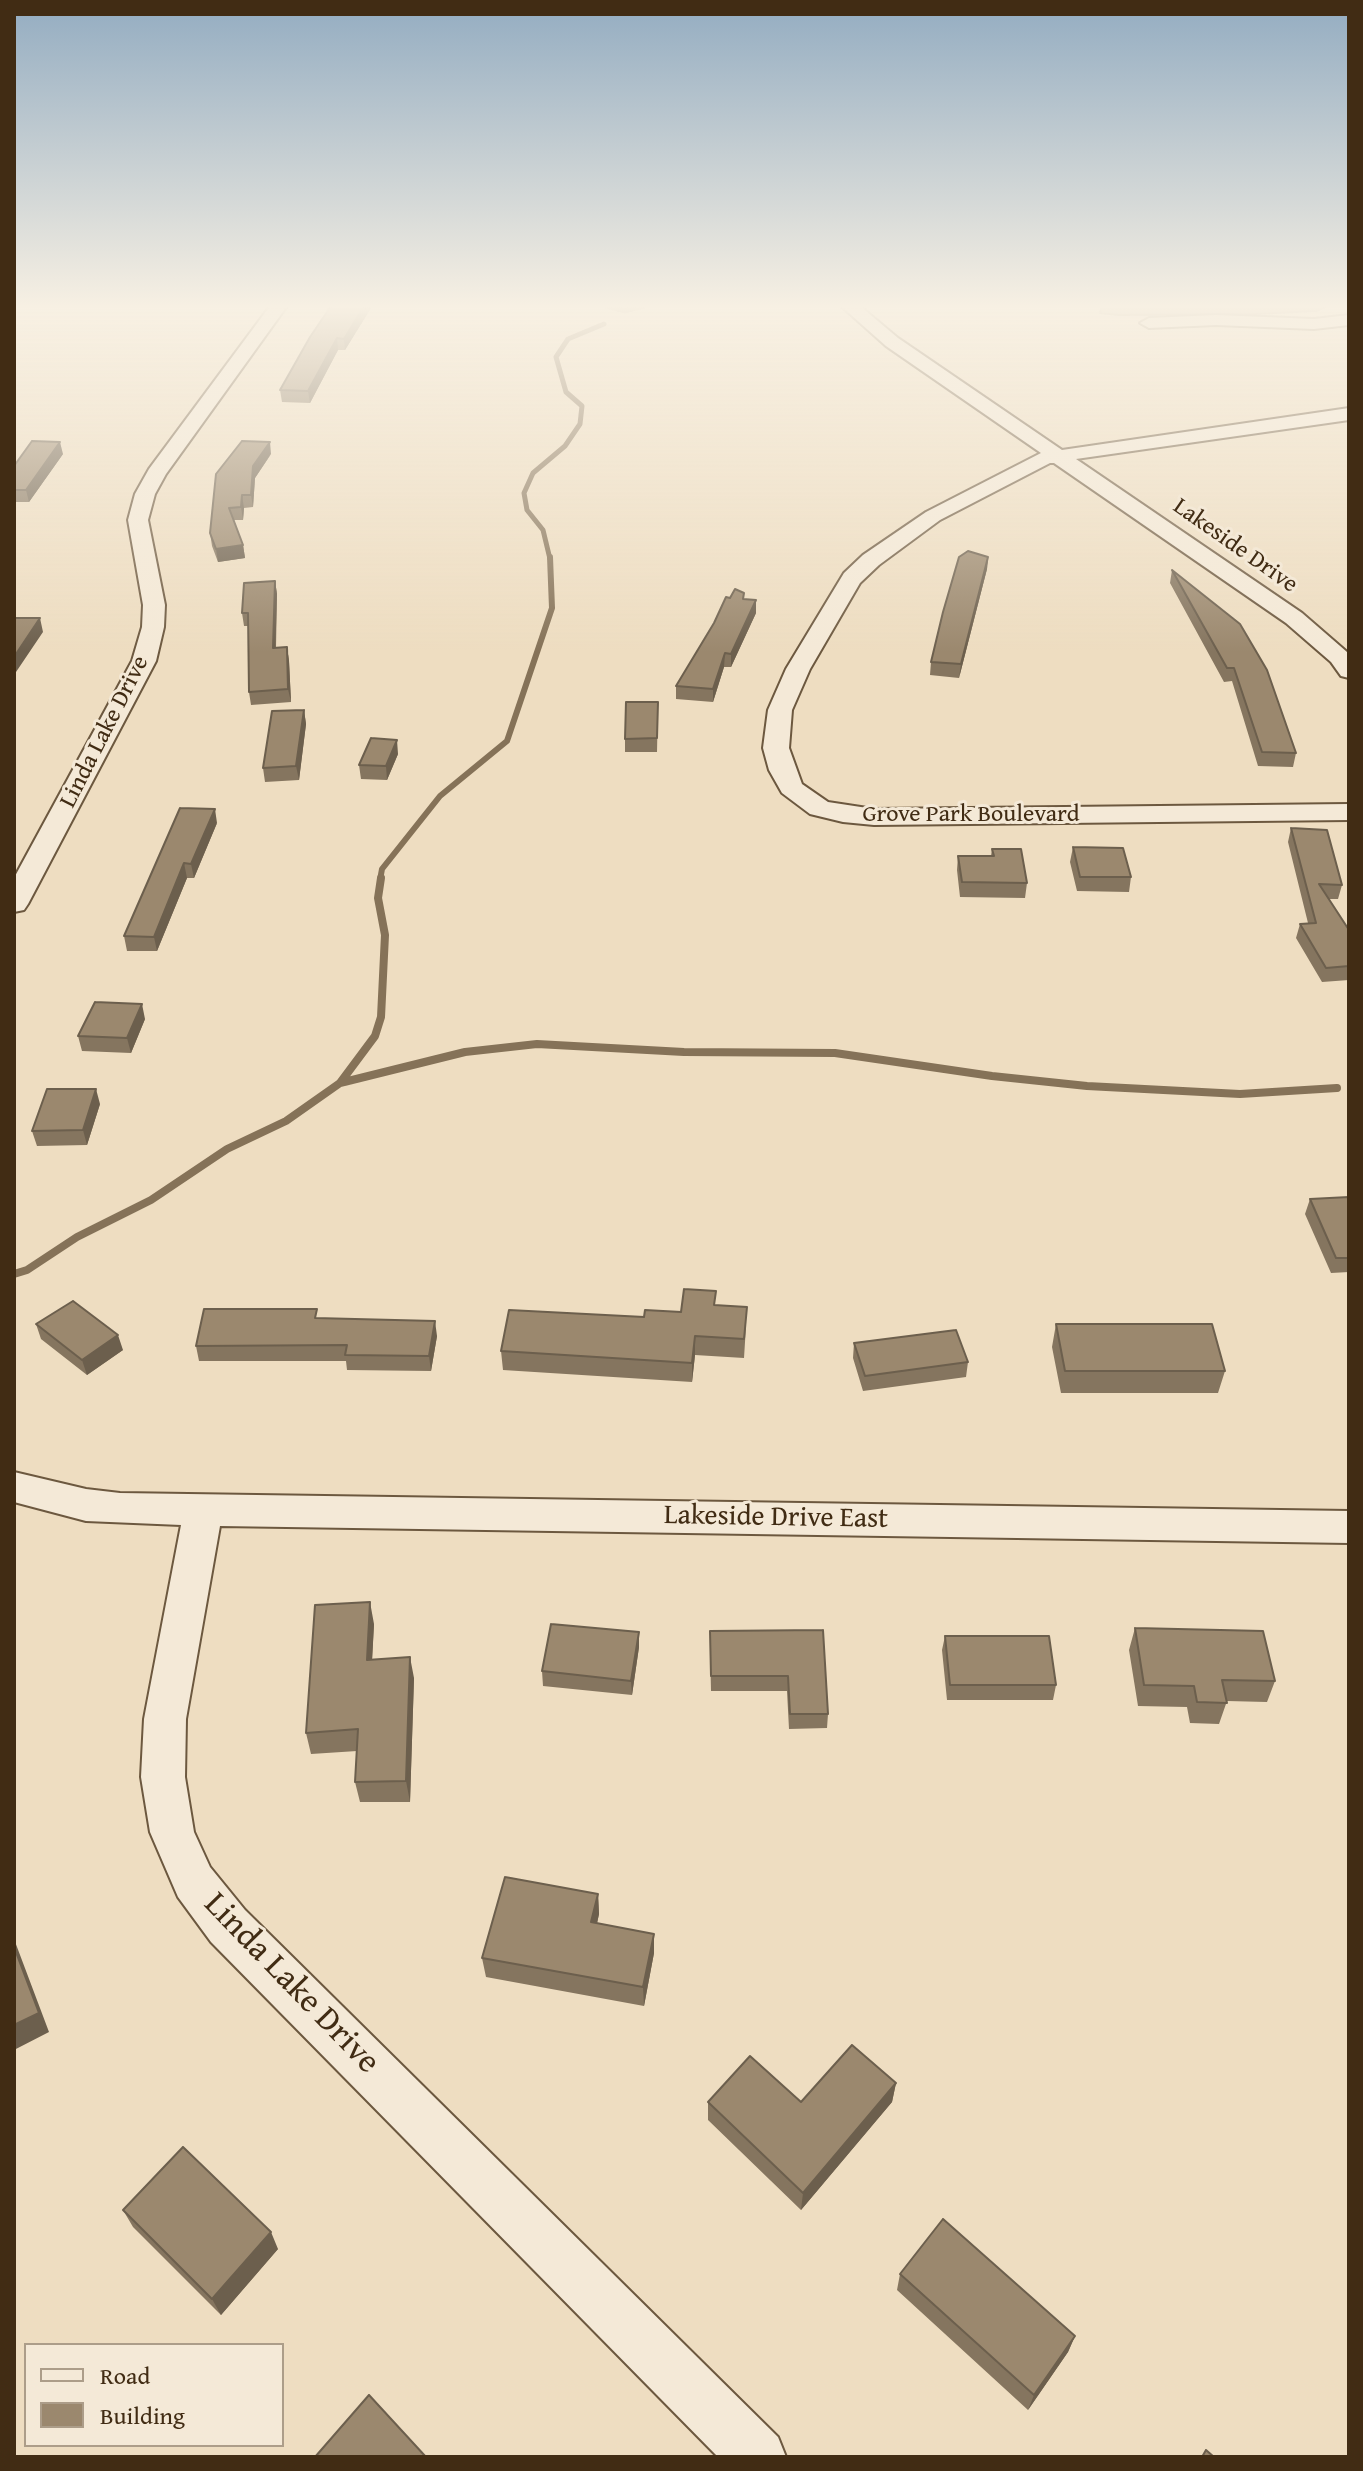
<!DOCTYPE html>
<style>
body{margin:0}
#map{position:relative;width:1363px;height:2471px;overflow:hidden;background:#eeddc1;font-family:"Gentium Book Plus",serif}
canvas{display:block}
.frame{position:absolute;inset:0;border:16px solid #412c14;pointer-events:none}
.legend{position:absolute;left:24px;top:2343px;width:260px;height:104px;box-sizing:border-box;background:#f4e9d7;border:2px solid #ac9d89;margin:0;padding:10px 14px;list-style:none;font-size:24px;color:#412c14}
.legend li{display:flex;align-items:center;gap:16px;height:40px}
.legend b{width:40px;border:2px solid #ac9d89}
</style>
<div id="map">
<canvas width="1363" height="2471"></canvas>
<div class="frame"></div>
<ul class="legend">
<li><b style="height:10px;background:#f4e9d7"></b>Road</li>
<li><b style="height:22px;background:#9b886e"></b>Building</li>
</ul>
</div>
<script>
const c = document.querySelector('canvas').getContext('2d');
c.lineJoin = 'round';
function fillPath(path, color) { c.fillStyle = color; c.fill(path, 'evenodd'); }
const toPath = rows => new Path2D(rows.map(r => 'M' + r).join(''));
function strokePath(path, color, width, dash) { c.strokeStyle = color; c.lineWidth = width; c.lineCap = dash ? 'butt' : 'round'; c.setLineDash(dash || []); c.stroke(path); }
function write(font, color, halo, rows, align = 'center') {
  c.font = font + ' "Gentium Book Plus",serif'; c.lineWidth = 6; c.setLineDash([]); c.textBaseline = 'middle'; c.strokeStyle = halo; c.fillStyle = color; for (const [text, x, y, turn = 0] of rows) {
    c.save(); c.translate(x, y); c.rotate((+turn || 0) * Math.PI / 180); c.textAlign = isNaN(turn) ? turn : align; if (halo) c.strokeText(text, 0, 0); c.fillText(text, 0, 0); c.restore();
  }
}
const water = toPath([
 [1102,306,1327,306,1316,311,1254,314,1119,315,1100,313,1102,306]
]);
fillPath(water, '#b3a186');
strokePath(water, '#857258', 2);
strokePath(toPath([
 [607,306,625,311,643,306],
 [550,559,543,530,527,510,524,493,533,473,565,446,580,424,582,406,566,392,556,357,568,339,604,324]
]), '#857258', 5);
strokePath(toPath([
 [380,880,382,869,440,796,507,741,552,608,550,557]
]), '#857258', 6);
strokePath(toPath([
 [340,1083,465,1052,537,1044,684,1052,835,1053,992,1076,1087,1086,1240,1094,1337,1088],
 [14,1274,27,1270,77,1237,151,1200,227,1149,286,1121,340,1083,375,1036,381,1017,385,935,378,898,381,878]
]), '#857258', 8);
const street = toPath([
 [270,306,287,306,166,474,155,494,148,520,165,605,164,627,156,661,28,904,24,910,14,912,14,878,132,661,142,627,143,605,128,520,135,494,149,469,270,306],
 [841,306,860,306,898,338,1062,450,1349,408,1349,420,1076,459,1302,613,1347,652,1349,678,1341,676,1331,662,1286,623,1054,463,1050,463,940,520,879,565,860,583,810,669,792,710,789,748,802,784,828,802,874,809,1349,804,1349,820,874,825,843,822,810,814,782,793,769,770,763,748,768,710,786,669,844,573,863,555,926,512,1041,453,886,346,841,306],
 [1216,315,1314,319,1349,315,1349,325,1314,329,1216,325,1149,328,1140,323,1149,318,1216,315],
 [14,1472,86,1489,120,1493,1349,1511,1349,1543,220,1526,186,1719,185,1777,194,1832,210,1867,245,1910,778,2437,786,2457,718,2457,211,1942,178,1897,150,1832,141,1777,144,1719,181,1525,86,1521,14,1502,14,1472]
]);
strokePath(street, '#6c583f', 4);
fillPath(street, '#f4e9d7');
fillPath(toPath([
 [331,306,371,306,371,308,345,350,338,350,310,403,282,402,280,390],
 [63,454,29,502,14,502,14,466],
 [271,454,255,478,253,507,244,508,243,520,234,520,243,545,245,558,218,562,212,546,210,533],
 [988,557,987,569,959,678,930,675,931,662],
 [1172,570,1296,753,1293,767,1258,766,1232,681,1224,682,1170,583],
 [275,581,277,594,276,648,287,647,289,661,291,702,251,705,249,692,248,626,244,626,242,613],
 [744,593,744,599,756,613,731,667,724,667,713,702,676,699,676,686,730,598],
 [658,702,657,752,625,752,625,739],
 [304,710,306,724,299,780,265,782,263,768],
 [398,754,387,780,361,779,359,765],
 [217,823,194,878,187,878,157,951,127,951,124,936],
 [1291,828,1342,885,1338,899,1329,899,1349,930,1349,980,1322,982,1296,938,1300,924,1308,923,1288,842],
 [1073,847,1131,877,1129,892,1077,891,1070,862],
 [992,849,1027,883,1025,898,960,897,957,870,958,856,991,856],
 [145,1019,131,1053,82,1051,78,1036],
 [100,1104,87,1145,37,1146,32,1131],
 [1349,1197,1349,1272,1331,1273,1305,1214,1310,1199],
 [715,1305,746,1326,744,1358,695,1355,692,1382,503,1370,501,1351,644,1317,681,1312],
 [319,1318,437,1336,431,1371,347,1370,346,1361,199,1361,196,1346],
 [36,1324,123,1350,87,1375,41,1339],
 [1056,1324,1225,1371,1218,1393,1061,1393,1052,1347],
 [854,1343,968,1362,966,1377,863,1391,853,1358],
 [374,1624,372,1659,414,1678,410,1802,360,1802,355,1782,357,1751,311,1754,306,1733],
 [1135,1628,1275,1681,1267,1702,1227,1701,1219,1724,1190,1723,1187,1707,1138,1706,1129,1650],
 [823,1630,828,1714,827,1728,789,1729,787,1691,711,1691,710,1645],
 [945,1636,1056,1685,1053,1700,947,1700,942,1650],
 [639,1647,632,1695,543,1686,542,1671],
 [598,1894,599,1914,597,1923,654,1934,654,1953,644,2006,486,1977,482,1958],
 [896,2083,892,2102,801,2210,708,2120,708,2102,801,2102],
 [123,2210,278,2249,221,2315,133,2227],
 [900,2274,1075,2336,1068,2352,1028,2410,897,2290]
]), '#85755f');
fillPath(toPath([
 [364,306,371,306,371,308,345,350,344,339],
 [337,338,338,350,310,403,308,391],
 [60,442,63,454,29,502,26,490],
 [270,442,271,454,255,478,253,507,251,495,253,466],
 [242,495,244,508,243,520,241,507],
 [243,545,245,558,218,562,216,549],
 [988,557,987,569,959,678,961,664],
 [275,581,277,594,275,662,273,648],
 [756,600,756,613,731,667,731,654],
 [40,618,43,632,14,675,14,657],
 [287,647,289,661,291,702,288,689],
 [725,653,724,667,713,702,713,689],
 [304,710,306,724,299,780,296,766],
 [397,740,398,754,387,780,386,766],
 [215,809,217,823,194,878,191,864],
 [184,863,187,878,157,951,154,937],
 [142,1004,145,1019,131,1053,127,1038],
 [96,1089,100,1104,87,1145,83,1130],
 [435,1321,437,1336,431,1371,429,1356],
 [118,1335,123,1350,87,1375,82,1360],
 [695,1336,695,1355,692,1382,692,1363],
 [370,1602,374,1624,371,1681,367,1660],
 [639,1632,639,1647,632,1695,631,1681],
 [410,1657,414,1678,410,1802,406,1781],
 [598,1894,599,1914,593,1942,591,1922],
 [654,1934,654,1953,644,2006,643,1987],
 [14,1939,49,2032,14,2050],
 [896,2083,892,2102,801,2210,803,2193],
 [271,2232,278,2249,221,2315,212,2299],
 [1075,2336,1068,2352,1028,2410,1034,2395]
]), '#6c5f4d');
const building = toPath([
 [331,306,364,306,344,339,337,338,308,391,280,390,310,337,331,306],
 [32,441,60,442,26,490,14,490,14,466,32,441],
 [242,441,270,442,253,466,251,495,242,495,241,507,229,508,243,545,216,549,210,533,216,474,242,441],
 [968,551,988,557,961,664,931,662,943,612,959,557,968,551],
 [1172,570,1240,624,1267,670,1296,753,1262,752,1234,668,1227,668,1172,570],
 [275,581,273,648,287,647,288,689,249,692,248,613,242,613,244,583,275,581],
 [735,589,744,593,743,599,756,600,731,654,725,653,713,689,676,686,714,623,726,597,730,598,735,589],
 [14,618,40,618,14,657,14,618],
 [626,702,658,702,657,738,625,739,626,702],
 [304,710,296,766,263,768,272,711,304,710],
 [371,738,397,740,386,766,359,765,371,738],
 [180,808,215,809,191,864,184,863,154,937,124,936,180,808],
 [1291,828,1327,830,1342,885,1319,884,1349,930,1349,966,1326,968,1300,924,1316,923,1291,828],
 [1073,847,1123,848,1131,877,1080,877,1073,847],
 [992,849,1021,849,1027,883,962,882,958,856,994,856,992,849],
 [95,1002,142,1004,127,1038,78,1036,95,1002],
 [47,1089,96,1089,83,1130,32,1131,47,1089],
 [1349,1197,1349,1258,1336,1258,1310,1199,1349,1197],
 [684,1289,716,1291,714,1305,747,1307,744,1339,695,1336,692,1363,501,1351,509,1310,644,1317,645,1310,681,1312,684,1289],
 [73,1301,118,1335,82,1360,36,1324,73,1301],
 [204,1309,317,1309,315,1318,435,1321,429,1356,345,1355,347,1345,196,1346,204,1309],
 [1056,1324,1212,1324,1225,1371,1065,1371,1056,1324],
 [956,1330,968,1362,865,1376,854,1343,956,1330],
 [370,1602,367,1660,410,1657,406,1781,355,1782,358,1729,306,1733,315,1605,370,1602],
 [551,1624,639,1632,631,1681,542,1671,551,1624],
 [1135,1628,1263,1631,1275,1681,1222,1680,1227,1703,1197,1702,1194,1686,1144,1685,1135,1628],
 [823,1630,828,1714,790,1714,788,1676,711,1676,710,1631,823,1630],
 [945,1636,1049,1636,1056,1685,950,1685,945,1636],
 [505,1877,598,1894,591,1922,654,1934,643,1987,482,1958,505,1877],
 [14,1947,39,2013,14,2025,14,1947],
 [852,2045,896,2083,803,2193,708,2102,750,2056,801,2102,852,2045],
 [183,2147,271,2232,212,2299,123,2210,183,2147],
 [943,2219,1075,2336,1034,2395,900,2274,943,2219],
 [369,2395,426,2457,315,2457,369,2395],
 [1206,2450,1214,2457,1202,2457,1206,2450]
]);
fillPath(building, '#9b886e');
strokePath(building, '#6c5f4d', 2);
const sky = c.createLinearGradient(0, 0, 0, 652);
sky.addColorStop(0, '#93acc1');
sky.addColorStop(0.47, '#f7f0e3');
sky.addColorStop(1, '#f7f0e300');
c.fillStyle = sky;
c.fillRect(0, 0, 1363, 652);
write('24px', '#412c14', '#f4e9d7', [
 ["Lakeside Drive",1235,546,35],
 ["Linda Lake Drive",105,732,-63],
 ["Grove Park Boulevard",971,815]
]);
write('28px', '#412c14', '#f4e9d7', [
 ["Lakeside Drive East",776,1518,1]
]);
write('34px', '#412c14', '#f4e9d7', [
 ["Linda Lake Drive",291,1984,46]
]);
</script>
